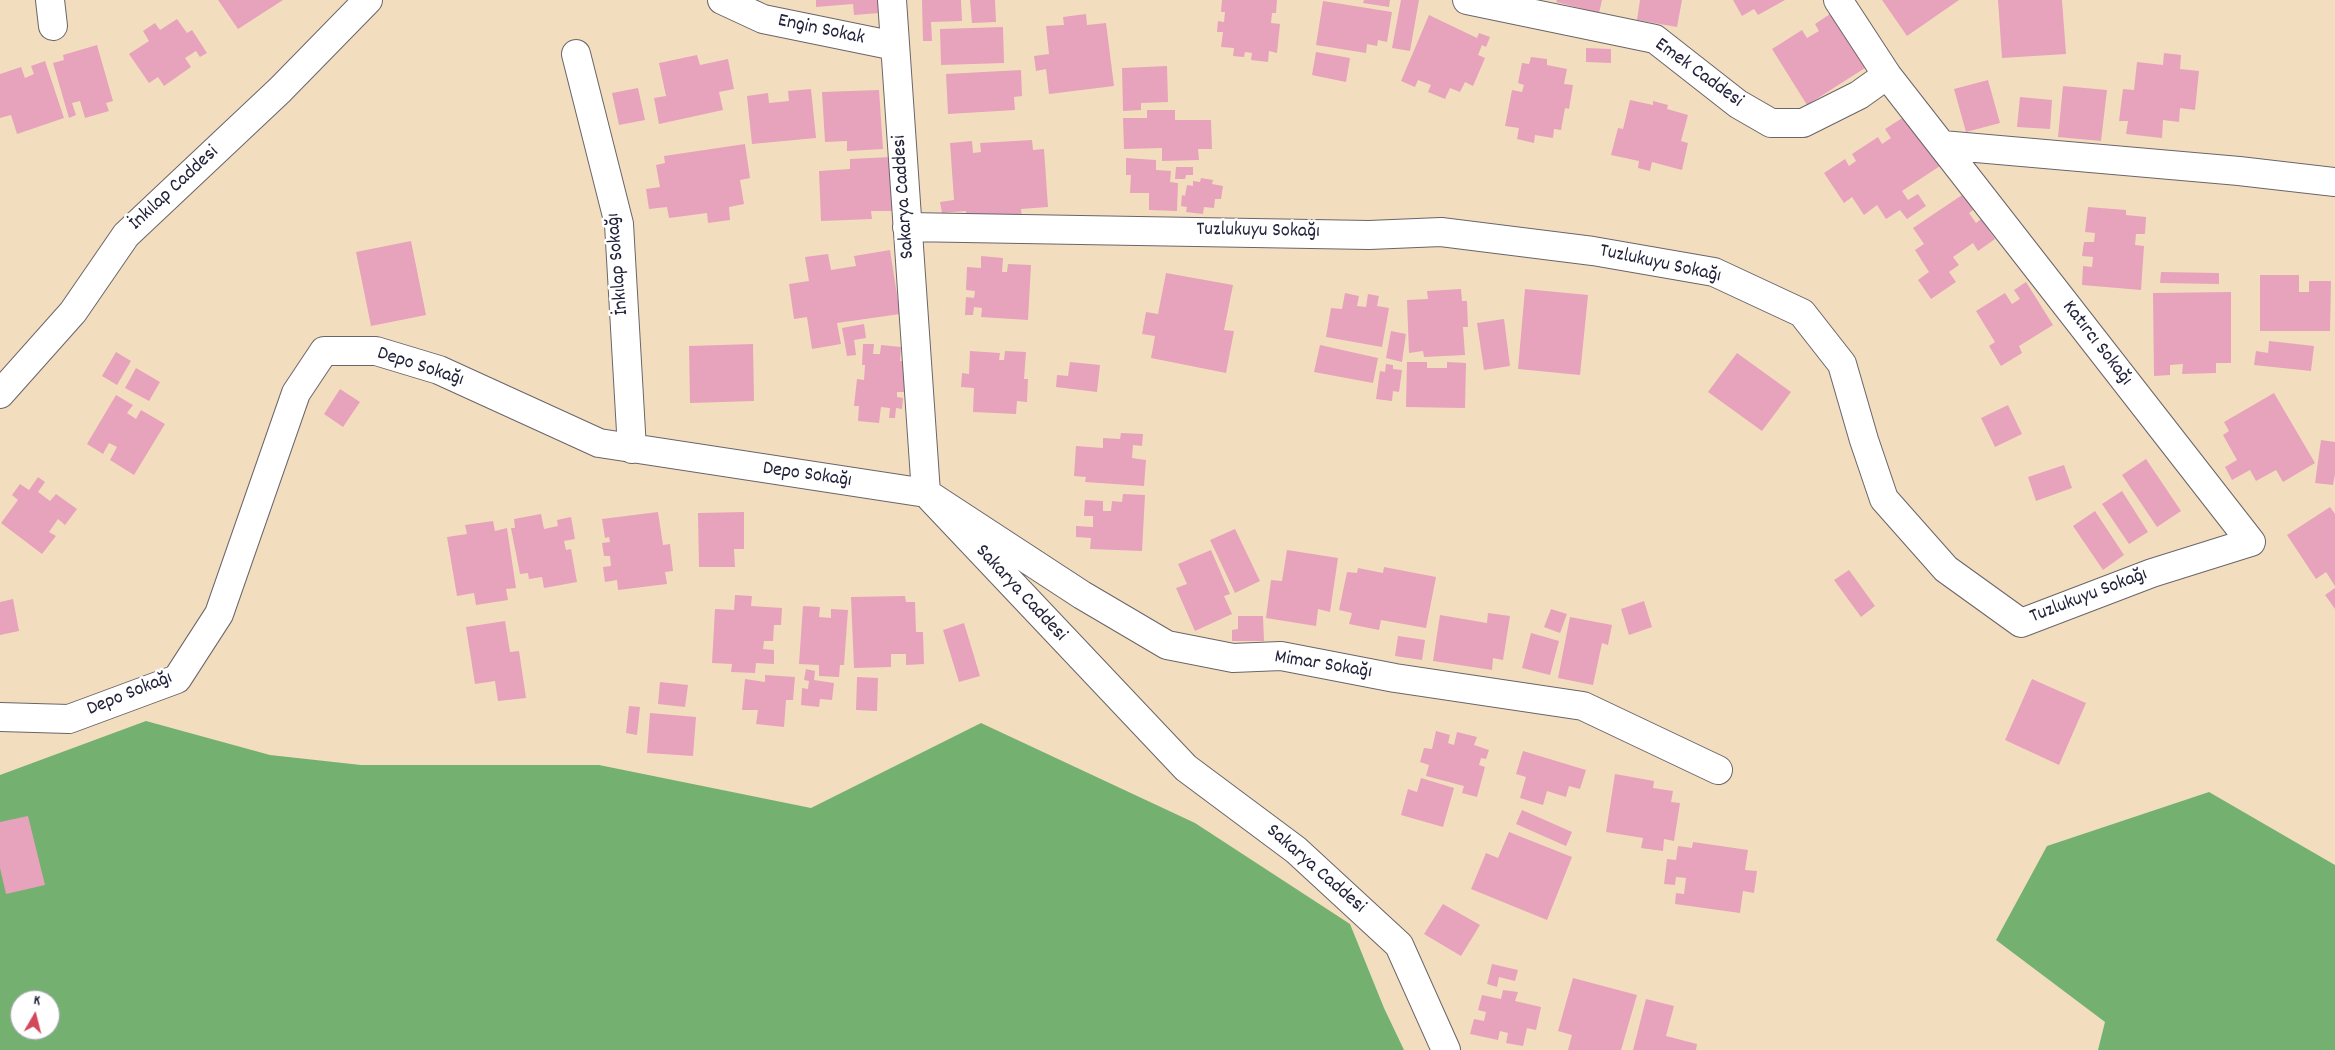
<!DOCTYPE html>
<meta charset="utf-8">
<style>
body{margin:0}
#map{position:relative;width:2335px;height:1050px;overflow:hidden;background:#f2debf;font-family:Dekko,sans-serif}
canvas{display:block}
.north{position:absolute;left:10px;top:990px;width:50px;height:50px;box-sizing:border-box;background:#fff;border:1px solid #a7a7b1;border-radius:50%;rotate:8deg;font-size:14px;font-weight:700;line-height:20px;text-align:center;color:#22223b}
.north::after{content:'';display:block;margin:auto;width:18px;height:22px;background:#d1495b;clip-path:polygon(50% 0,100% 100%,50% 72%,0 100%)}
</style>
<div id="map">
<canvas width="2335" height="1050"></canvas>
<div class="north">K</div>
</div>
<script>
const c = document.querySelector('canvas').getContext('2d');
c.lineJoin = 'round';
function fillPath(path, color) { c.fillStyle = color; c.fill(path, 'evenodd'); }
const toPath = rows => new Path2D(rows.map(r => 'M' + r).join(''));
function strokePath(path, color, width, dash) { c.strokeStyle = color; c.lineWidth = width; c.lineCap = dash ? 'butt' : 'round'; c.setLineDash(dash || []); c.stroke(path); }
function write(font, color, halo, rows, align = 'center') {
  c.font = font + ' Dekko,sans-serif'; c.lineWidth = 5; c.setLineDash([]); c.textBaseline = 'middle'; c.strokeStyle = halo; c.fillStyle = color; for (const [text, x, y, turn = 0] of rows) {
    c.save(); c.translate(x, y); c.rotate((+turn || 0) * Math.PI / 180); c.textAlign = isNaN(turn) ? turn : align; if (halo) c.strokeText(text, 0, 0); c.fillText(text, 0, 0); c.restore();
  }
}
fillPath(toPath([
 [146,721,270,755,361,765,599,765,811,808,981,723,1195,823,1350,924,1384,1008,1404,1050,0,1050,0,775],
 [20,1000,50,1000,50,1030,20,1030],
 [2209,792,2335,865,2335,1050,2098,1050,2105,1022,1996,940,2047,846]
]), '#74b070');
fillPath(toPath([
 [218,0,283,0,238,29],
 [816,0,878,0,879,13,854,15,853,4,816,7],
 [922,0,961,0,962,21,931,22,932,41,923,41],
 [970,0,995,0,996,22,972,23],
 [1222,0,1277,0,1276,13,1272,13,1271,23,1280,24,1277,53,1269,51,1268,62,1251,60,1252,53,1245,52,1244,57,1233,56,1234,48,1221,47,1223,32,1217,32,1218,21,1224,22,1225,12,1221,12],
 [1364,0,1390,0,1389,7,1363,3],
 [1401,0,1419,0,1410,51,1392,48],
 [1557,0,1602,0,1599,13,1556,2],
 [1640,0,1682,0,1677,27,1637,20],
 [1733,0,1785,0,1758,15,1754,9,1742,16],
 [1882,0,1959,0,1907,36],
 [1998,0,2062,0,2066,54,2002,58],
 [1323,1,1392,12,1387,42,1378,40,1377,46,1367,44,1366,53,1316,45],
 [1086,14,1087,25,1106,23,1114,86,1049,94,1046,69,1036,71,1034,56,1049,54,1046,26,1064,25,1063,17],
 [1830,14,1865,68,1807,105,1772,49,1802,30,1807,38,1819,31,1815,24],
 [1429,15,1477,38,1479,33,1490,37,1486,47,1482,45,1478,55,1485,58,1473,86,1465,82,1460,92,1450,88,1445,99,1428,92,1431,85,1418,80,1415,87,1401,81],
 [177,19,187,33,192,30,207,53,200,57,196,51,185,58,191,67,164,86,158,77,149,83,129,54,149,41,143,31,155,23,160,30],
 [1003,27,1004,63,941,65,940,29],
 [97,45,113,101,106,103,109,111,85,118,80,101,72,103,76,115,69,118,53,63,64,60,63,55],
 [1586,48,1611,49,1611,63,1586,62],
 [1316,52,1350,58,1346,82,1312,75],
 [2164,53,2181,55,2180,69,2199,71,2195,110,2180,108,2179,122,2163,120,2162,138,2126,134,2128,121,2119,121,2123,89,2134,90,2137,62,2163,65],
 [697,55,700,65,728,59,734,89,719,92,723,110,659,124,654,98,666,96,659,63],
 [1531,57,1547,59,1547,65,1567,69,1564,84,1573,85,1569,109,1565,108,1561,130,1554,129,1553,138,1535,135,1534,143,1517,139,1519,128,1505,126,1512,90,1522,92,1524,85,1518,83,1522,63,1529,64],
 [45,61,64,118,17,134,11,115,0,118,0,74,21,67,25,78,34,74,31,66],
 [1167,66,1168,102,1141,103,1141,110,1123,111,1122,68],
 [1021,70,1022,96,1014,97,1015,110,948,114,946,74],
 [1988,80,2000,123,1966,132,1954,89],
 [2063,86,2107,90,2101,141,2058,137],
 [638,88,645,120,619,125,612,93],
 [811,89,816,138,752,144,747,96,768,93,769,103,789,101,788,91],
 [879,90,883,149,847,151,847,141,825,142,822,92],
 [2020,97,2052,100,2050,129,2017,127],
 [1630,100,1653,105,1653,101,1668,105,1667,109,1688,115,1681,141,1688,143,1682,170,1652,162,1650,171,1638,168,1639,161,1611,155,1618,128,1623,129],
 [1147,110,1175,110,1175,120,1211,120,1212,149,1198,149,1199,160,1162,161,1162,148,1124,149,1123,118,1147,118],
 [1907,115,1940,166,1902,191,1908,200,1918,194,1926,206,1907,219,1900,210,1886,219,1877,205,1864,215,1852,197,1844,203,1824,173,1845,159,1849,166,1856,161,1852,154,1878,137,1882,144,1891,138,1885,129],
 [1032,140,1033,150,1044,149,1048,207,1021,209,1022,218,966,221,966,211,942,213,940,202,954,200,950,143,972,141,973,153,981,152,980,143],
 [745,144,750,178,740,180,744,204,729,207,730,220,708,223,707,213,669,218,667,207,649,209,646,189,660,187,656,165,665,163,664,156],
 [892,157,894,211,871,211,872,219,821,221,819,171,850,169,850,159],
 [1126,158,1156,160,1156,170,1171,171,1170,182,1178,183,1177,211,1149,210,1149,193,1130,193,1131,175,1126,175],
 [1176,167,1193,167,1193,175,1186,175,1185,179,1175,179],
 [1201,178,1213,180,1212,184,1223,186,1221,199,1215,199,1214,208,1204,207,1203,214,1186,212,1187,207,1181,206,1182,195,1185,196,1187,185,1193,186,1193,181,1200,182],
 [1965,193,1976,208,1969,213,1976,223,1981,219,1995,239,1978,251,1973,243,1953,257,1959,265,1949,272,1956,282,1931,299,1918,280,1929,272,1915,250,1924,244,1913,228],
 [2088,207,2126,210,2126,215,2146,217,2145,234,2136,234,2135,245,2144,246,2141,290,2082,285,2083,266,2092,267,2093,257,2082,256,2084,242,2094,242,2095,233,2085,232],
 [411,241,426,315,371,326,356,252],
 [890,250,900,314,837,323,841,344,812,349,807,317,794,319,789,284,809,281,805,257,828,254,831,270,856,266,854,256],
 [981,256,1003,258,1002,272,1007,272,1008,264,1031,265,1028,320,981,317,982,308,974,307,973,315,965,315,966,297,974,298,975,291,966,290,967,267,981,268],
 [2161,272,2219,273,2219,284,2160,283],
 [1166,273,1233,285,1224,330,1234,331,1226,373,1151,358,1155,336,1142,334,1146,312,1158,314],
 [2260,275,2299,275,2299,292,2309,292,2309,281,2331,281,2330,331,2260,331],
 [2026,282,2053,325,2019,346,2022,353,2001,366,1989,346,1995,342,1976,311,2005,293,2012,304,2020,299,2014,290],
 [1461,289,1462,301,1467,301,1468,327,1463,327,1465,355,1424,357,1423,351,1409,353,1407,300,1428,299,1427,291],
 [1525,289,1588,295,1580,375,1518,369],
 [2231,292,2231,363,2216,363,2216,373,2182,374,2183,364,2170,365,2170,375,2154,376,2153,293],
 [1345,293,1359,296,1357,306,1366,307,1368,294,1379,296,1377,306,1389,308,1382,347,1326,337,1331,308,1342,309],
 [1504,319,1510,366,1484,370,1477,323],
 [864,324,866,338,854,340,856,355,847,356,842,328],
 [1391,331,1406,334,1402,362,1386,358],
 [2269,341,2314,346,2311,371,2254,365,2256,351,2268,353],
 [753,344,754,401,690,403,689,346],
 [863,344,874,344,873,354,880,354,881,345,901,347,900,361,905,361,904,392,897,392,897,397,903,398,902,409,896,408,895,418,889,418,890,408,881,407,879,423,858,421,859,406,854,406,857,379,864,380,865,365,862,365],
 [1320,345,1378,358,1373,383,1314,372],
 [970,351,1000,353,999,360,1004,360,1005,351,1026,352,1024,379,1028,379,1027,402,1017,401,1016,414,973,412,974,388,961,387,962,373,969,374],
 [116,352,131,361,117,385,102,376],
 [1737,353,1791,392,1762,431,1708,392],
 [1070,362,1100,365,1097,392,1056,387,1057,375,1068,376],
 [1407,362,1427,362,1427,368,1447,368,1447,362,1466,363,1465,408,1406,407],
 [1386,364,1393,365,1393,369,1402,370,1399,392,1393,391,1392,401,1376,399,1380,371,1385,372],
 [136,368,160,382,149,401,125,388],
 [340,389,360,402,343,427,324,414],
 [2274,393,2315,463,2283,482,2276,470,2256,481,2250,470,2232,480,2225,467,2237,460,2223,435,2229,431,2224,422],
 [116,395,133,405,127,413,136,419,141,410,165,424,134,475,110,460,117,447,109,443,103,454,87,444],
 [2008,405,2022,434,1995,447,1981,418],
 [1121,433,1143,434,1142,446,1133,445,1132,458,1146,460,1144,486,1085,482,1086,477,1074,476,1076,446,1103,448,1103,438,1120,439],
 [2321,440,2335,442,2335,474,2333,485,2315,483],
 [2146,459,2181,511,2157,527,2122,475],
 [2064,465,2072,488,2036,501,2028,477],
 [38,477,45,482,38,492,50,501,56,494,77,509,65,525,58,519,49,532,56,536,42,554,1,523,18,500,12,495,20,484,29,490],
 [2122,491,2148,532,2129,544,2102,504],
 [1123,494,1145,495,1142,551,1090,549,1091,538,1076,537,1076,526,1093,527,1093,516,1084,516,1085,500,1103,501,1103,511,1111,511,1112,501,1122,502],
 [2330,507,2335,514,2335,586,2326,572,2316,579,2287,535],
 [2095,511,2124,555,2103,570,2073,526],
 [658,512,663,545,670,544,673,571,665,572,667,584,618,590,617,580,605,582,603,567,611,566,610,556,604,556,602,543,610,542,609,537,605,538,602,519],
 [744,512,744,549,734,549,735,567,699,567,698,513],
 [541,514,544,529,558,526,557,520,571,517,575,539,564,541,566,550,571,549,577,582,544,588,542,577,529,579,528,573,520,574,511,528,515,528,514,519],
 [493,521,495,531,507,528,516,588,506,589,508,600,476,605,474,593,457,596,447,537,467,534,465,525],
 [1235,529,1260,581,1235,593,1210,540],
 [1211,550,1230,594,1224,596,1232,614,1195,631,1176,588,1187,584,1178,564],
 [1287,550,1338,558,1330,612,1318,609,1316,626,1266,618,1271,580,1282,581],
 [1384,567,1436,577,1426,628,1381,620,1379,630,1349,624,1352,613,1339,610,1347,572,1357,573,1358,568,1383,573],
 [1849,570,1875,606,1861,617,1834,580],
 [2335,588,2335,609,2325,595],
 [735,595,752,596,751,606,782,608,781,625,774,625,773,641,764,641,763,649,774,650,774,664,756,663,755,673,731,672,732,664,712,663,715,609,734,610],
 [905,596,906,602,915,602,916,632,923,632,924,664,906,665,906,654,891,654,891,667,854,668,851,597],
 [13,599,19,631,0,635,0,602],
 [1644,601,1652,627,1629,635,1621,609],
 [803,606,820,607,819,617,831,618,831,609,848,610,844,665,840,665,839,677,819,676,819,665,799,664],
 [1551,609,1567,614,1560,633,1544,627],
 [1488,613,1510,616,1503,660,1493,658,1492,670,1433,661,1440,615,1487,623],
 [1238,616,1263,616,1264,641,1232,641,1232,630,1238,629],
 [1570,617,1612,625,1608,645,1602,643,1593,685,1558,678],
 [505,621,510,652,519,651,526,698,498,701,495,681,475,684,466,627],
 [964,623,980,676,959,682,943,630],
 [1531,633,1559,641,1550,675,1522,668],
 [1398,636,1425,640,1422,660,1395,656],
 [806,669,815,671,814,680,834,683,832,700,820,699,819,707,801,705,802,688,808,689,809,681,804,680],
 [765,675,795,677,793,700,786,700,784,727,756,724,758,710,742,710,745,679,765,682],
 [857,677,878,678,877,711,856,710],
 [2032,679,2086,703,2059,765,2005,740],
 [660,682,688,685,685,707,658,704],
 [629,706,640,707,637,735,626,733],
 [650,713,696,717,693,756,647,753],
 [1436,731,1450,735,1448,743,1454,745,1457,732,1477,737,1474,745,1489,750,1486,759,1481,758,1479,765,1485,767,1477,797,1462,793,1464,786,1426,776,1429,765,1420,762,1424,748,1432,749],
 [1523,751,1586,770,1580,789,1569,786,1566,797,1547,791,1543,805,1520,798,1526,777,1516,774],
 [1615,774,1654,781,1653,788,1673,791,1671,802,1680,803,1674,841,1664,839,1663,851,1641,848,1643,838,1606,832],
 [1421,778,1454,788,1443,827,1401,815,1408,789,1417,792],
 [1522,810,1572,832,1566,846,1516,824],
 [28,816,45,885,6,894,0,868,0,822],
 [1509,832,1572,857,1547,920,1471,889,1486,853,1498,858],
 [1693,842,1748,850,1745,870,1757,871,1754,893,1743,891,1740,913,1675,904,1676,893,1684,894,1686,878,1676,877,1675,885,1664,884,1667,859,1676,860,1678,846,1692,848],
 [1443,904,1480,925,1461,956,1424,934],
 [1492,964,1518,970,1515,981,1499,977,1497,987,1487,984],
 [1573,978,1637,995,1621,1050,1568,1050,1572,1035,1558,1031],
 [1503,990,1518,992,1515,1001,1541,1007,1536,1030,1527,1028,1523,1046,1506,1043,1508,1033,1500,1031,1498,1040,1470,1034,1474,1019,1484,1021,1486,1012,1478,1010,1482,995,1501,999],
 [1646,999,1674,1006,1666,1036,1697,1044,1696,1050,1633,1050]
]), '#e7a2bc');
const minor = toPath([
 [50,0,53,26],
 [722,0,763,19,895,46],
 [892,0,926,493,1186,768,1296,850,1399,945,1446,1050],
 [1467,0,1655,39,1738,104,1771,123,1803,123,1859,95,1887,75],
 [576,54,619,224,632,449],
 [1942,145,2239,171,2335,182],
 [907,227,1369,235,1441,232,1593,251,1714,272,1802,313,1842,364,1864,440,1884,499,1946,569,2021,623,2152,573,2251,542,1887,75,1838,0],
 [0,394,73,312,126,235,280,90,368,0],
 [0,717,69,719,177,679,219,614,296,393,324,351,376,351,439,370,599,443,926,493,1082,595,1167,645,1233,658,1281,656,1395,678,1583,706,1718,770]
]);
strokePath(minor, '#6b6469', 30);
strokePath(minor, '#fff', 28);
write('20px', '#22223b', '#fff', [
 ["Engin Sokak",821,31,12],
 ["Emek Caddesi",1698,74,36],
 ["İnkılap Caddesi",175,189,-43],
 ["Sakarya Caddesi",905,197,-94],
 ["Tuzlukuyu Sokağı",1258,232,1],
 ["İnkılap Sokağı",619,264,-95],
 ["Tuzlukuyu Sokağı",1660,265,12],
 ["Katırcı Sokağı",2096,344,52],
 ["Depo Sokağı",420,368,18],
 ["Depo Sokağı",807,476,8],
 ["Sakarya Caddesi",1020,594,47],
 ["Tuzlukuyu Sokağı",2089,597,-21],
 ["Mimar Sokağı",1323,666,9],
 ["Depo Sokağı",130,695,-22],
 ["Sakarya Caddesi",1315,870,41]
]);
</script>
